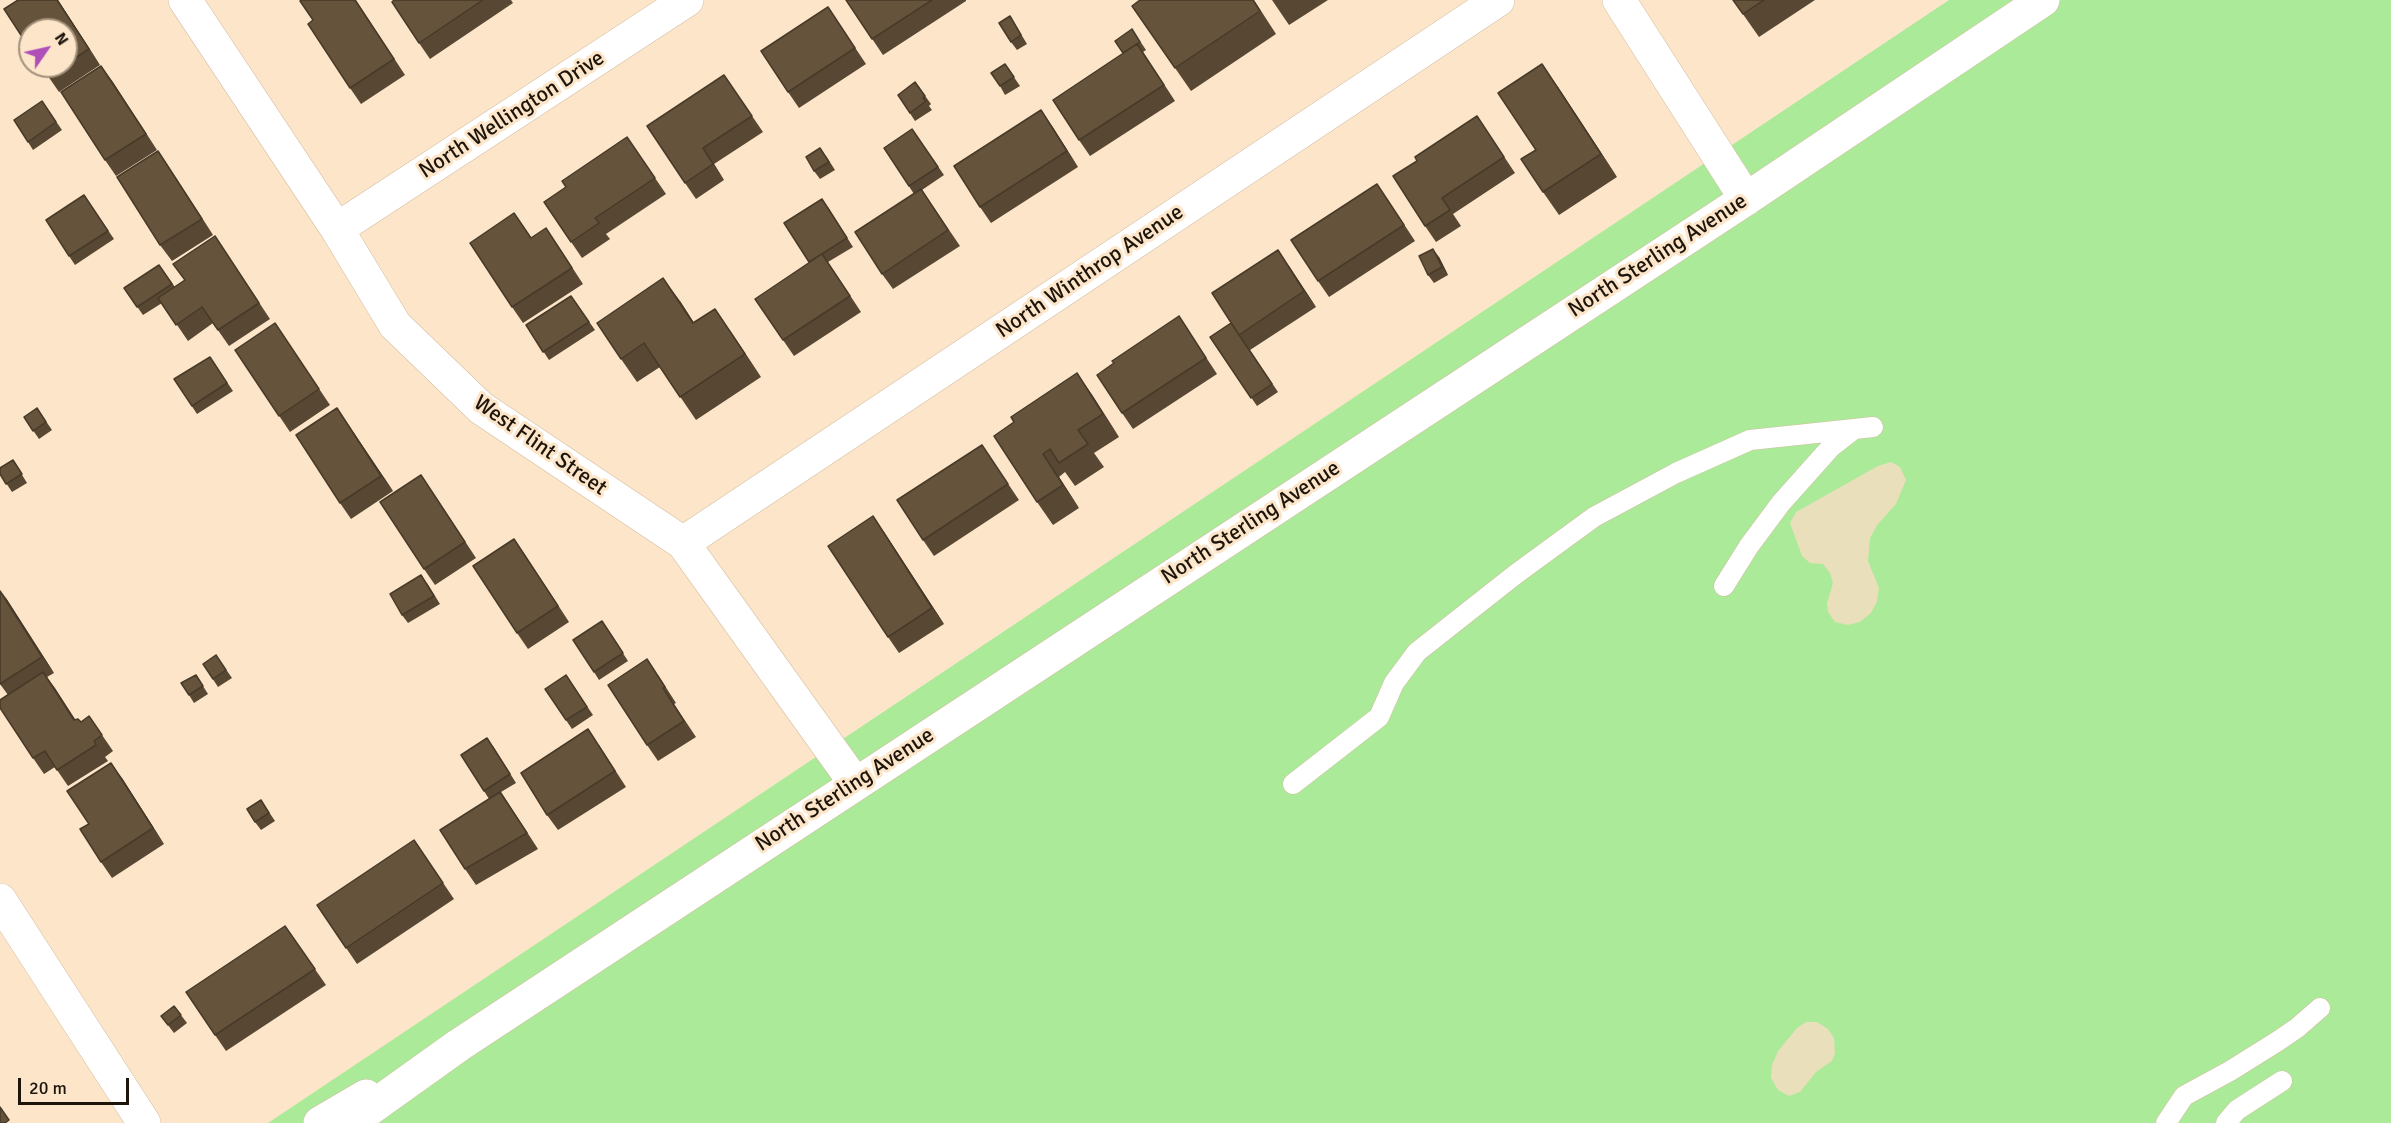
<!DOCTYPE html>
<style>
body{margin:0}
#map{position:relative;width:2391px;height:1123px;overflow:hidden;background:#fce5c9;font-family:Signika,sans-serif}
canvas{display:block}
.north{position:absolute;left:18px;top:18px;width:60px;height:60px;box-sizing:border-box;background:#fce5c9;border:2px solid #a3927d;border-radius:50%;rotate:56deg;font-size:16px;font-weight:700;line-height:24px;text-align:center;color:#1d150b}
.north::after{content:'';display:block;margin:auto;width:21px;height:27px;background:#af4fb8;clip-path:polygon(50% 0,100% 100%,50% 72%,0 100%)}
.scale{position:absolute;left:18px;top:1078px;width:111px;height:27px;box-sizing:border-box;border:3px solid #1d150b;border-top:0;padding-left:8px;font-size:18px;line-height:21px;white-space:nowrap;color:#1d150b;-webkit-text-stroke:4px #fce5c9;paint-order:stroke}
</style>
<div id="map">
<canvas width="2391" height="1123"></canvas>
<div class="north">N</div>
<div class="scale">20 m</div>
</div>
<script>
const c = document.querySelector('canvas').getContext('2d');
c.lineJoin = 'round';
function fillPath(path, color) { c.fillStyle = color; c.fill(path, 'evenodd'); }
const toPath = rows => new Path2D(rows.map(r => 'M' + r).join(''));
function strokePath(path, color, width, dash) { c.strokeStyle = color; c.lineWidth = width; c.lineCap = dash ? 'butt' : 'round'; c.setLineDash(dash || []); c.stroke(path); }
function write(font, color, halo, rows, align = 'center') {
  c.font = font + ' Signika,sans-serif'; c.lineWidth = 6; c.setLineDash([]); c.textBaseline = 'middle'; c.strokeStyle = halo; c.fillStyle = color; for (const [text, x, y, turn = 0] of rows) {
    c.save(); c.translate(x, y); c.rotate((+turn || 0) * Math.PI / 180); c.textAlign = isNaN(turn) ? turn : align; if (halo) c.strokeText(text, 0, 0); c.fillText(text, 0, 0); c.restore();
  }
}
fillPath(toPath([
 [1949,0,2391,0,2391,1123,268,1123]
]), '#abea98');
fillPath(toPath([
 [1891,462,1900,467,1906,480,1896,504,1878,524,1870,538,1868,561,1879,588,1877,602,1871,613,1860,622,1848,625,1835,622,1828,612,1827,603,1833,583,1830,573,1823,564,1810,563,1802,556,1790,523,1796,512,1878,466],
 [1806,1022,1817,1022,1828,1029,1834,1038,1835,1053,1832,1061,1816,1072,1800,1092,1789,1096,1778,1090,1771,1078,1772,1065,1778,1051,1797,1028]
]), '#e9dfba');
const service = toPath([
 [1724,586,1749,546,1781,503,1831,447,1854,429],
 [1293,784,1379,717,1394,683,1417,652,1516,574,1594,517,1676,473,1750,440,1873,427],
 [2166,1123,2184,1096,2230,1071,2278,1041,2297,1028,2320,1008],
 [2226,1123,2237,1110,2282,1081]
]);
const minor = toPath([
 [185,0,337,229,395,325,481,408,683,543,855,783],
 [1619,0,1746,199],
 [337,229,687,0],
 [683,543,1498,0],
 [0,900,144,1123]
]);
const secondary = toPath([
 [320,1123,366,1096],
 [350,1123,459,1045,1746,199,2043,0]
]);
strokePath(service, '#d4bea3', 21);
strokePath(minor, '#d4bea3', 34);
strokePath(secondary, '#d4bea3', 34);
strokePath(service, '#fff', 20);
strokePath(minor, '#fff', 33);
strokePath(secondary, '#fff', 33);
fillPath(toPath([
 [18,0,58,0,100,65,59,92,41,66,66,66,66,30],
 [356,0,405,75,361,104,350,88],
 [394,0,511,0,513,3,430,59,419,43],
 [846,0,966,0,966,1,883,55],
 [1254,0,1276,34,1191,91,1132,6],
 [1272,0,1328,0,1289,25],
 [1733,0,1815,0,1759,37],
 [828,7,866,64,799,108,788,92],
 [1010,16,1027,44,1017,50,1011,42],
 [1132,29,1146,50,1143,52,1175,101,1090,156,1079,140,1123,53],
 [1005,64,1020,86,1005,95,1000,86],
 [101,66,157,150,116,176,105,160],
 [724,75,763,132,714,164,724,180,696,199,685,183],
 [915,82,931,104,929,106,932,110,915,121,898,95],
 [1558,87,1617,177,1559,215,1543,192,1536,150],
 [42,101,62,130,33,150,28,142],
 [1477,116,1515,173,1453,214,1461,226,1436,242,1425,226,1417,161],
 [1052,126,1078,167,991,223,980,207],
 [912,129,944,175,922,190,960,246,893,289,882,274,914,194,884,148],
 [627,137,666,194,606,234,610,239,582,258,544,202,566,187],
 [158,151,213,235,172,261,160,245],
 [826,156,835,170,820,179,814,171],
 [84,195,114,239,75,265,69,256],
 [1388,200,1415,241,1329,297,1318,281],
 [828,207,853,247,828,262,861,312,794,356,783,340],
 [215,236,270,319,229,346,213,323,188,341,162,303,143,315,124,288,159,265,175,287,185,280],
 [531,238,557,244,583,284,523,323,512,307],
 [1439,257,1448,275,1434,283,1428,275],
 [1289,266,1316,307,1250,350,1278,392,1257,406,1210,337,1231,323],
 [571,296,595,330,549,360,526,325],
 [680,301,694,323,731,332,761,377,696,420,660,367,637,382,621,359],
 [1179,316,1217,374,1133,429,1122,413,1114,363],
 [275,323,330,405,290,432,235,350],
 [210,357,233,391,197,414,174,379],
 [1077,373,1119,437,1094,453,1104,467,1075,486,1065,472,1059,477,1079,508,1053,525,1037,502,1014,422],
 [37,408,52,430,39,439,24,417],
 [337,408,393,491,351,519,340,503],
 [982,445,1019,500,934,556,923,540],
 [13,460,27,483,12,492,0,474],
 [432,491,476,558,435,585,424,569],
 [884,532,944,624,899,653,888,637],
 [514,539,569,622,528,649,517,633],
 [427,583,440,604,408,623,402,615],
 [6,598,54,673,47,677,75,720,81,722,89,716,113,751,105,757,108,761,68,786,55,767,44,774,33,758,8,695,0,684],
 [602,621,628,661,599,680,594,672],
 [216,655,232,678,218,687,203,664],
 [196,675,208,694,194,703,189,695],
 [566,675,593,715,572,729,545,689],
 [658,675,676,703,674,704,696,737,658,761,647,745],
 [599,745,626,787,558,830,547,815],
 [493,746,516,783,501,792,538,849,476,885,465,869,489,799,484,791],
 [122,778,164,844,112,878,101,862,89,824],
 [267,809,275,821,261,830,255,822],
 [425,856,454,899,357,964,317,905],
 [285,926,326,985,226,1051,215,1035],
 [174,1006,187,1023,174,1033,161,1016]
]), '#584733');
fillPath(toPath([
 [57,0,58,0,100,65,89,49],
 [1542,64,1558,87,1617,177,1601,154],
 [101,66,113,82,157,150,146,134],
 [1041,110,1052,126,1078,167,1067,151],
 [703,148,714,164,724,180,713,164],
 [158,151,169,167,213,235,202,219],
 [1433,249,1439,257,1448,275,1442,267],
 [1278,250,1289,266,1316,307,1304,291],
 [663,278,680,301,709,346,693,323],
 [715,309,731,332,761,377,745,354],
 [1077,373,1093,396,1119,437,1103,414],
 [337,408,348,424,393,491,381,476],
 [1043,454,1059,477,1079,508,1063,485],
 [873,516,884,532,944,624,932,608],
 [514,539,525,555,569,622,558,606],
 [0,590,6,598,54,673,42,657],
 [43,672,55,688,86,736,74,720],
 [111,763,122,778,164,844,153,828]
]), '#473a29');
const building = toPath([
 [18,0,57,0,89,49,66,64,66,30,30,30,30,49,4,9,18,0],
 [302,0,355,0,394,59,350,88,308,24,313,20,300,1,302,0],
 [394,0,483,0,419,43,392,2,394,0],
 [846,0,932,0,872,39,846,0],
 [1140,0,1253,0,1260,11,1175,68,1132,6,1140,0],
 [1733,0,1764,0,1743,14,1733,0],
 [828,7,855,48,788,92,761,51,828,7],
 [1010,16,1021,35,1011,42,999,23,1010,16],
 [1132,29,1140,42,1123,53,1115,41,1132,29],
 [1137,44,1164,85,1079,140,1053,100,1137,44],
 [1005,64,1014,77,1000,86,991,73,1005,64],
 [1542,64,1601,154,1543,192,1521,159,1536,150,1498,93,1542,64],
 [41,66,63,66,48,76,41,66],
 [101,66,146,134,105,160,61,92,101,66],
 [724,75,752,116,703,148,713,164,685,183,647,126,724,75],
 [915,82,925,96,923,98,926,101,910,113,898,95,915,82],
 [42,101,56,122,28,142,14,120,42,101],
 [1041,110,1067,151,980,207,954,166,1041,110],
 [1477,116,1504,157,1442,198,1450,210,1425,226,1393,176,1417,161,1415,157,1477,116],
 [912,129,938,167,909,186,884,148,912,129],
 [627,137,655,178,595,218,599,223,571,242,544,202,566,187,562,181,627,137],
 [820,148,829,162,814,171,806,157,820,148],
 [158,151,202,219,160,245,117,177,158,151],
 [1377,184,1404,225,1318,281,1291,240,1377,184],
 [921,189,948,230,882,274,855,232,921,189],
 [84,195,108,231,69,256,46,220,84,195],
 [822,199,847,238,809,262,784,223,822,199],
 [514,213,531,238,546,228,572,268,512,307,470,243,514,213],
 [215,236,259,303,218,330,202,307,176,325,158,298,185,280,173,264,215,236],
 [1433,249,1442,267,1428,275,1419,256,1433,249],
 [1278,250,1304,291,1239,335,1212,293,1278,250],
 [822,254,850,296,783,340,755,299,822,254],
 [159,265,172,284,137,307,124,288,159,265],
 [663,278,693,323,715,309,745,354,680,397,644,343,621,359,597,323,663,278],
 [571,296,589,322,543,352,526,325,571,296],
 [1179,316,1206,358,1122,413,1097,375,1114,363,1112,361,1179,316],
 [275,323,319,389,279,416,235,350,275,323],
 [1231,323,1272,384,1251,398,1210,337,1231,323],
 [210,357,227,383,192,406,174,379,210,357],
 [1077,373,1103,414,1078,430,1088,444,1059,463,1050,449,1043,454,1063,485,1037,502,994,436,1014,422,1011,417,1077,373],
 [37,408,46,422,33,431,24,417,37,408],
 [337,408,381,476,340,503,296,435,337,408],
 [982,445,1008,484,923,540,897,500,982,445],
 [13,460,22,474,6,484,0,474,0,468,13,460],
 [421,475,465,542,424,569,380,502,421,475],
 [873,516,932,608,888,637,828,546,873,516],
 [514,539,558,606,517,633,473,566,514,539],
 [421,575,434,596,402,615,390,594,421,575],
 [0,591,42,657,0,684,0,591],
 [602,621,623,653,594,672,573,640,602,621],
 [216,655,226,670,213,679,203,664,216,655],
 [647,659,665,687,663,688,684,721,647,745,608,685,647,659],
 [43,672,74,720,78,719,81,722,89,716,102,735,94,741,96,745,57,770,45,751,33,758,0,708,0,700,43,672],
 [196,675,203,686,189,695,181,683,196,675],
 [566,675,587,707,566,720,545,689,566,675],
 [588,729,615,771,547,815,521,773,588,729],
 [487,738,510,774,484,791,461,755,487,738],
 [111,763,153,828,101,862,80,829,89,824,67,791,111,763],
 [500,792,527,833,465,869,440,830,500,792],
 [261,800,269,813,255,822,247,809,261,800],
 [414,840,443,883,346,948,317,905,414,840],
 [285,926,315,969,215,1035,186,992,285,926],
 [174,1006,181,1015,168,1025,161,1016,174,1006],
 [0,1107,9,1120,5,1123,0,1123,0,1107]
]);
fillPath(building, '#66533b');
strokePath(building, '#473a29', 1.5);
write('22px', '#1d150b', '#fce5c9', [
 ["North Wellington Drive",512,115,-33],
 ["North Sterling Avenue",1658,256,-33],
 ["North Winthrop Avenue",1090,272,-34],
 ["West Flint Street",540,446,35],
 ["North Sterling Avenue",1251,523,-33],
 ["North Sterling Avenue",845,790,-33]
]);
</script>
